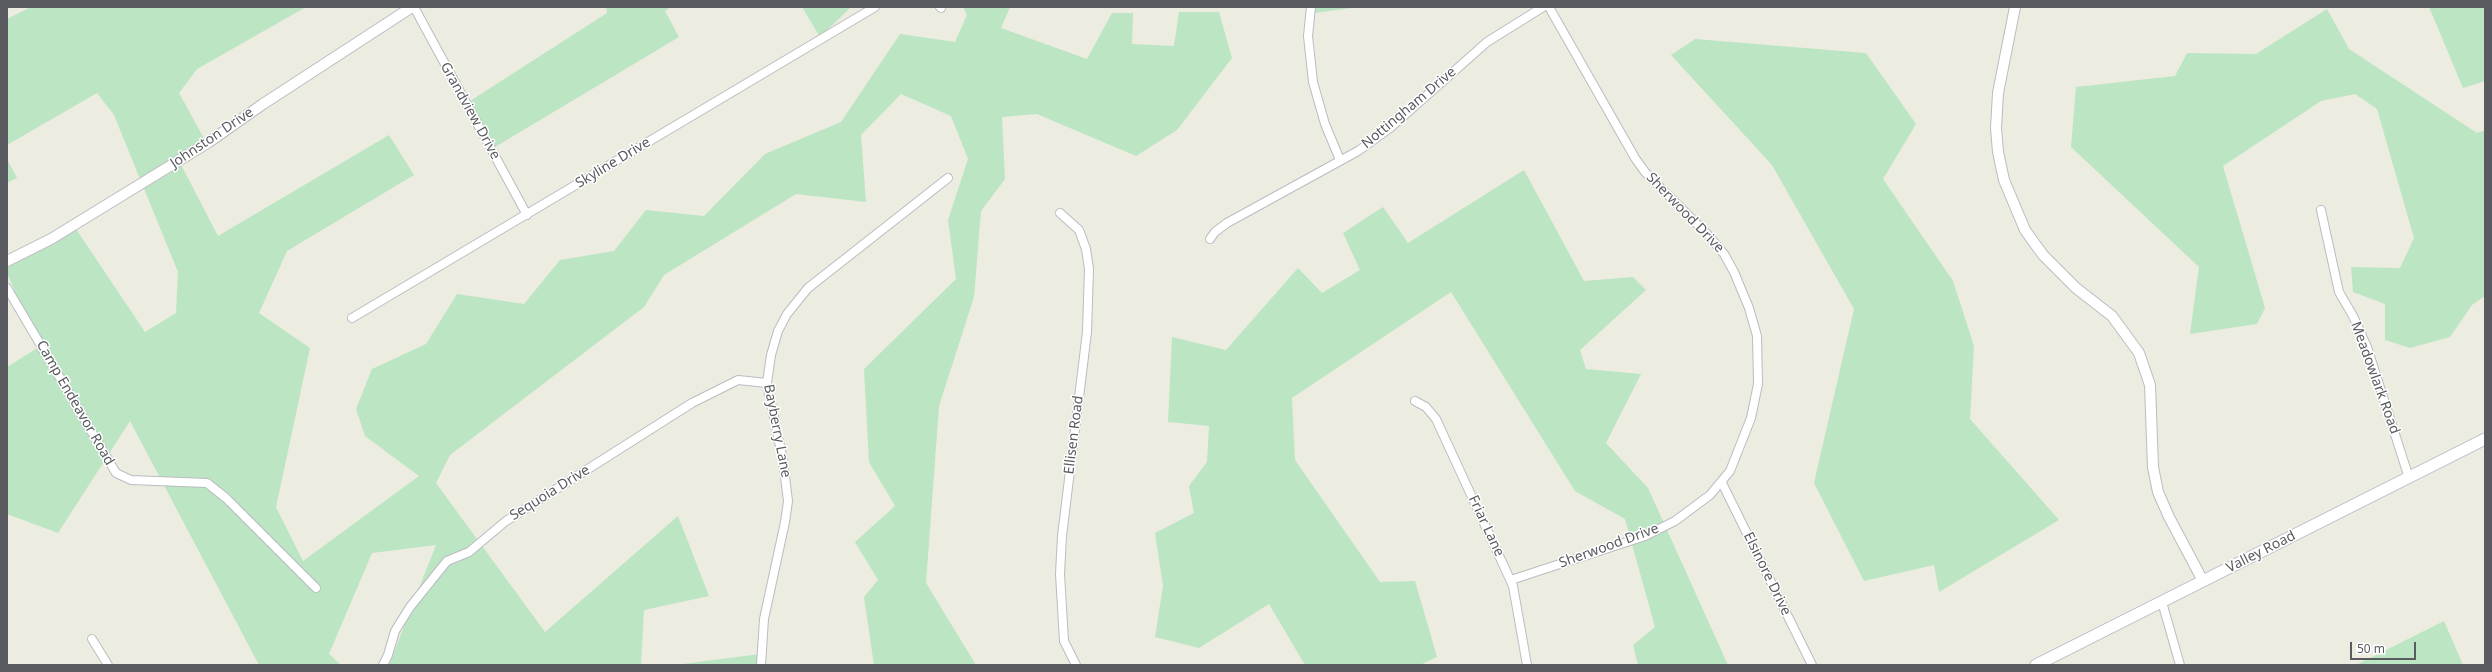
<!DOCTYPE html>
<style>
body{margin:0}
#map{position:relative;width:2492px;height:672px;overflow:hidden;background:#ecece0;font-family:"Noto Sans",sans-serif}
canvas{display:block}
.frame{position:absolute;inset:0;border:8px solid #595b61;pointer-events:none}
.scale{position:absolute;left:2350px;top:642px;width:66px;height:18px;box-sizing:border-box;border:2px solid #595b61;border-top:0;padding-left:5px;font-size:12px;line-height:14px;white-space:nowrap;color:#595b61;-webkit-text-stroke:3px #fff;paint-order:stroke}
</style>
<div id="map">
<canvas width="2492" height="672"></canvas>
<div class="frame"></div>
<div class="scale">50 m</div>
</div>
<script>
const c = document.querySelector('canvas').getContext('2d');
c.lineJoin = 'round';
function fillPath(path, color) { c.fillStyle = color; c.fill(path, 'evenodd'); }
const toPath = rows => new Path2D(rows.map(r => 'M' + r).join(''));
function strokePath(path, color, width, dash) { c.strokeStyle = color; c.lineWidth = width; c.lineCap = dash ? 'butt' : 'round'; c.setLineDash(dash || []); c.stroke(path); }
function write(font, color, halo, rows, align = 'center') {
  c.font = font + ' "Noto Sans",sans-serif'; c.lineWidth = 3; c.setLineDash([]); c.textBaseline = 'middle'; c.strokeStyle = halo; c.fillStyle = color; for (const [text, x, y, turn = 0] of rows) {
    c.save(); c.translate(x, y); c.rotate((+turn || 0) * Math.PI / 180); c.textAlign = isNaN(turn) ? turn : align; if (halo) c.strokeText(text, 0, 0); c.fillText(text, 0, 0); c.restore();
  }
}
fillPath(toPath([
 [31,7,306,7,197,69,179,93,206,142,178,159,218,236,389,135,414,175,287,251,259,313,310,348,276,507,303,561,419,476,365,436,356,409,372,369,426,344,457,294,524,304,560,260,614,251,646,210,704,216,765,154,841,122,900,34,955,42,967,15,963,7,1010,7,1001,28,1087,59,1112,13,1133,13,1132,44,1174,46,1179,12,1219,12,1232,58,1177,130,1136,156,1037,114,1002,117,1005,179,981,211,974,297,939,406,926,583,976,665,874,665,864,597,878,580,855,542,895,506,869,462,864,369,956,279,948,220,968,159,951,116,901,94,861,135,866,202,796,194,664,275,644,307,450,455,436,483,545,632,678,516,709,596,644,610,641,665,389,665,436,545,372,553,329,654,341,665,259,665,130,421,58,533,7,514,7,367,39,347,7,273,7,259,72,223,145,332,176,313,178,272,114,115,97,93,7,145,7,19],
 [606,7,671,7,665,11,679,37,495,147,470,101,607,13],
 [802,7,851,7,820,37],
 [1308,7,1359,7,1307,14],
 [2429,7,2485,7,2485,81,2463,88],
 [2327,9,2349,49,2477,133,2485,130,2485,296,2472,305,2450,337,2410,348,2385,340,2385,304,2353,292,2351,267,2400,268,2414,238,2377,109,2355,94,2321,101,2223,166,2265,308,2257,324,2190,334,2199,267,2071,147,2076,87,2175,76,2187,53,2256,54],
 [1695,39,1866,53,1916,124,1883,179,1953,281,1974,346,1970,419,2059,520,1939,592,1934,565,1864,581,1814,483,1854,309,1772,165,1671,55],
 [7,159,17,178,7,183],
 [1524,170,1584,281,1633,277,1646,290,1580,350,1586,369,1641,374,1606,443,1648,488,1728,665,1638,665,1633,645,1655,627,1625,519,1575,491,1451,292,1292,398,1295,460,1380,582,1415,581,1437,657,1420,665,1305,665,1269,604,1199,648,1155,637,1163,586,1155,533,1194,513,1189,486,1207,462,1209,426,1168,422,1172,337,1226,350,1298,268,1322,293,1360,270,1343,233,1383,207,1408,243],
 [2444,621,2463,665,2356,665],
 [760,654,764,665,675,665]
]), '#bbe5c3');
const minor = toPath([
 [414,7,527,215],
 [940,7,941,8],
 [1311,7,1308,36,1313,82,1325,124,1340,160],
 [2321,210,2339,292,2353,316,2367,347,2409,478],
 [1060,213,1079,230,1086,249,1089,269,1087,332,1062,536,1060,574,1064,641,1076,665],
 [1210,239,1215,232,1227,223,1358,151,1390,128,1487,42,1543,7],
 [7,288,116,473,131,480,207,483,226,498,316,588],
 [352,318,875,7],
 [1415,401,1426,407,1436,419,1513,586,1527,665],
 [1722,483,1812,665],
 [1511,580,1645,536,1675,521,1710,495,1730,471,1751,418,1758,384,1757,336,1749,308,1734,272,1724,254,1707,234,1645,172,1635,158,1549,7],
 [2162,602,2180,665],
 [92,639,108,665],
 [383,665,388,655,395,631,410,607,447,561,469,552,506,521,692,403,738,380,767,383],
 [761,665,764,619,785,522,788,501,783,461,767,383,771,355,778,331,787,314,808,288,948,178]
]);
const tertiary = toPath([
 [2015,7,1998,93,1996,128,1998,152,2004,180,2025,230,2043,255,2076,288,2112,316,2139,353,2150,385,2153,467,2158,492,2169,517,2203,581],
 [7,261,51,239,209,142,263,104,412,7]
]);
const secondary = toPath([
 [2036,665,2485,439]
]);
strokePath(minor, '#bbbcc2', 10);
strokePath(tertiary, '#bbbcc2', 12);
strokePath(secondary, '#bbbdc4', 13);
strokePath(minor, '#fff', 8);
strokePath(tertiary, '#fff', 10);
strokePath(secondary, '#fff', 11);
write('14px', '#595b61', '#fff', [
 ["Nottingham Drive",1409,108,-40],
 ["Grandview Drive",470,111,61],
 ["Johnston Drive",212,138,-34],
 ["Skyline Drive",613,163,-31],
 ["Sherwood Drive",1685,213,46],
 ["Meadowlark Road",2375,378,70],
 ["Camp Endeavor Road",75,403,60],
 ["Bayberry Lane",777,431,79],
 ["Ellisen Road",1074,435,-83],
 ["Sequoia Drive",550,493,-32],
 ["Friar Lane",1486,526,65],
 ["Sherwood Drive",1609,546,-20],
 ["Valley Road",2261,552,-27],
 ["Elsinore Drive",1767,574,64]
]);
</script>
